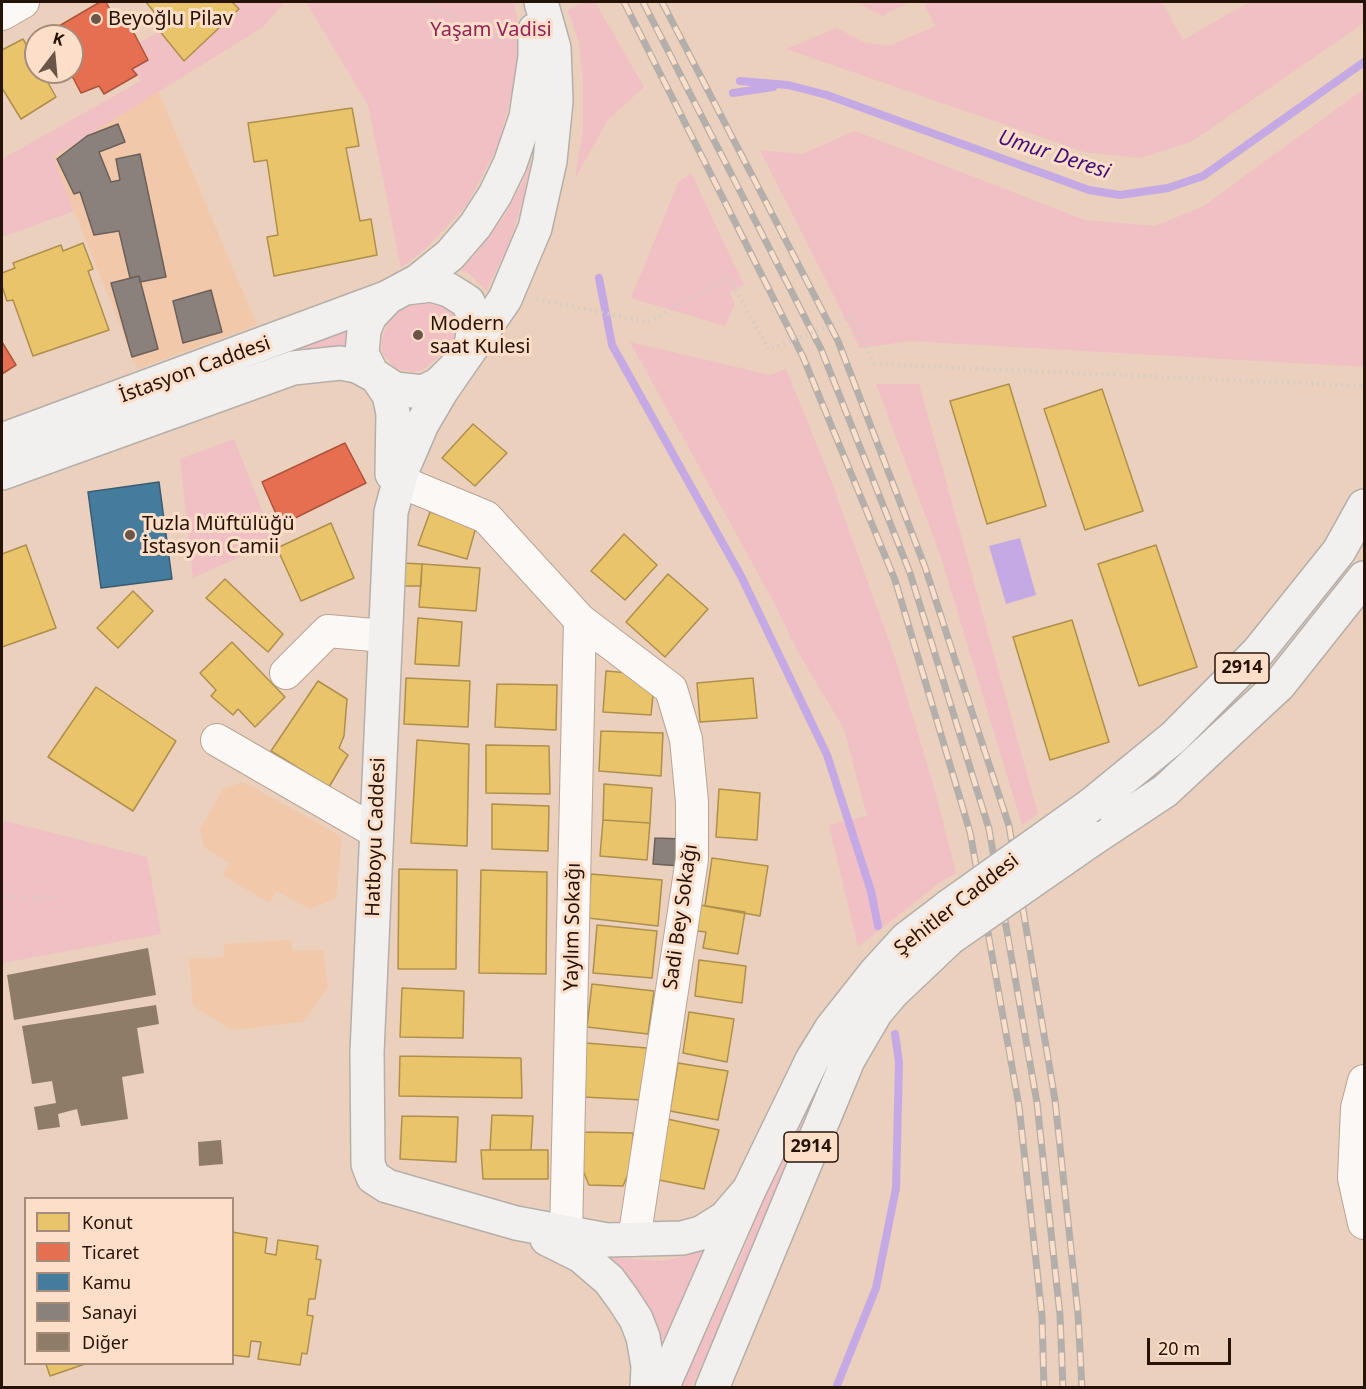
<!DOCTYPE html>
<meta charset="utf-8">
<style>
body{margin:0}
#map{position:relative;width:1366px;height:1389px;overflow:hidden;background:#ead0bd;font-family:"Noto Sans",sans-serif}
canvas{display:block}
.frame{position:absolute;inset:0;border:3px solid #251307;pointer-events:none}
.legend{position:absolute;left:24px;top:1197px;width:210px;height:168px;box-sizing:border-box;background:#fcdec9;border:2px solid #a68d7b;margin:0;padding:8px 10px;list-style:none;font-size:18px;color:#251307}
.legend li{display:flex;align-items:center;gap:12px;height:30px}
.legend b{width:30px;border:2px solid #a68d7b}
.north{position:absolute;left:24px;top:24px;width:60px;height:60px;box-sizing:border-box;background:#fcdec9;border:2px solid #a68d7b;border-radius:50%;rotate:16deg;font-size:16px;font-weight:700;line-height:24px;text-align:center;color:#251307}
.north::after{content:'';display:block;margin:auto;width:21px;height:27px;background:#6a5547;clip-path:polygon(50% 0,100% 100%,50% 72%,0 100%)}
.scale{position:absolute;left:1147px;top:1338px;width:84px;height:27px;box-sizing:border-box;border:3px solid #251307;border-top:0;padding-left:8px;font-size:18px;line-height:21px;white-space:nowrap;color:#251307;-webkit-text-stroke:4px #fcdec9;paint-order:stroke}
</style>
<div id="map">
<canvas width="1366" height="1389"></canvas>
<div class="frame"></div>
<ul class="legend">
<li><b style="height:16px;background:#e9c46a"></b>Konut</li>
<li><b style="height:16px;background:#e76f51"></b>Ticaret</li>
<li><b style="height:16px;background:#457b9d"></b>Kamu</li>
<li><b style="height:16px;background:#8a817c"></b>Sanayi</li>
<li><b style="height:16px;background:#8e7c69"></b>Diğer</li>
</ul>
<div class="north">K</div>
<div class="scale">20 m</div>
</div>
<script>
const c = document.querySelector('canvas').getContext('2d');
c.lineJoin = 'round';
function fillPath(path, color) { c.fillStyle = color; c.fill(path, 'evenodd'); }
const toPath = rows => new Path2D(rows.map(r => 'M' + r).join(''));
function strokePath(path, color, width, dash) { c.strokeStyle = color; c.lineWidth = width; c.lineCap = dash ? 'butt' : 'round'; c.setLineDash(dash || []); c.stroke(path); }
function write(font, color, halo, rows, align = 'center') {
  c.font = font + ' "Noto Sans",sans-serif'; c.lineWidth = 6; c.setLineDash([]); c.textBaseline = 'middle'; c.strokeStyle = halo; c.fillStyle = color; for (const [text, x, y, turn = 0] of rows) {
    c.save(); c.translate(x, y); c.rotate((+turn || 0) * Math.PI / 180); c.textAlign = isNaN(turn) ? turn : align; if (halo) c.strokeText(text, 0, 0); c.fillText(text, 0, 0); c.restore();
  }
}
fillPath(toPath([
 [158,91,257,325,137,369,53,157],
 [244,782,342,837,336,898,310,909,276,891,269,903,223,875,229,863,204,847,200,829,224,788],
 [291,940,292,951,323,950,328,988,303,1022,232,1030,193,1006,189,959,224,957,224,944]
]), '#f2c8aa');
fillPath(toPath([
 [232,2,285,2,263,27,53,157,74,211,2,237,2,159,141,81,132,69,148,59,139,43,159,31,184,61,239,10],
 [306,2,514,2,520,35,517,76,497,148,466,206,425,249,401,268,368,105],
 [585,2,595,2,644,87,608,120,575,178,583,129,583,79,579,43,568,10],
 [856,2,909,2,883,16],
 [923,2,1162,2,1183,40,1249,2,1364,2,1364,23,1191,142,1139,158,1084,152,786,49,837,28,863,42,889,46,935,26],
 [1364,89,1364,367,910,341,860,348,760,150,802,154,855,131,1085,220,1155,226,1202,207],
 [532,158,523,198,509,244,486,291,470,274,458,269,476,254,503,218,522,184],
 [691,173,744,285,729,292,735,304,725,326,631,298,678,183],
 [431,300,453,309,459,321,454,343,423,370,414,372,396,369,382,353,382,339,388,322,405,305],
 [349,328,347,351,2,461],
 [630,342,770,375,786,369,832,483,894,655,932,780,956,873,939,883,858,947,829,825,867,816,844,729,799,654,770,595],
 [876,384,919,384,1038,814,1022,825,940,554],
 [234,439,274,541,193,578,180,459],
 [2,820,147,857,161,934,2,963],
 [796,1119,805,1123,744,1275,691,1387,679,1388,735,1271],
 [712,1243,662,1347,657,1328,575,1247,618,1258,663,1261,685,1256]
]), '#f0c0c4');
fillPath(toPath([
 [1020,538,1036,595,1006,604,989,546]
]), '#c4a9e4');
const homes = toPath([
 [146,2,232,2,239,9,184,61,149,18,154,12,146,2],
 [23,39,36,61,36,72,42,72,56,97,21,119,2,88,2,50,23,39],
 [352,108,359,146,346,148,360,221,371,219,377,255,274,276,267,237,278,235,267,160,254,162,248,123,352,108],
 [83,243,93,269,88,271,109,330,33,356,13,300,7,301,2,286,2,273,15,268,13,263,61,245,63,251,83,243],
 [1009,384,1046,506,987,524,950,401,1009,384],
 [1102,389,1143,511,1085,530,1044,409,1102,389],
 [473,424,507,453,475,486,442,458,473,424],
 [430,512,476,527,467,559,418,545,430,512],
 [331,523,354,578,301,601,277,548,331,523],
 [624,534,657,565,625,600,591,571,624,534],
 [26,545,56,628,2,647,2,554,26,545],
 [1156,545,1197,667,1139,686,1098,564,1156,545],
 [403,563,422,564,421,586,399,586,403,563],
 [422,564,480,568,476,611,419,607,422,564],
 [668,574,708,609,665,657,626,622,668,574],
 [225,579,283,634,268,652,206,598,225,579],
 [133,591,153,611,118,648,97,628,133,591],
 [418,618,462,622,459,666,415,664,418,618],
 [1072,620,1109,742,1050,760,1013,637,1072,620],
 [232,642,285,697,255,727,238,709,233,715,211,696,216,690,200,673,232,642],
 [606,671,630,673,653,695,651,715,603,712,606,671],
 [406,678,470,681,468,727,404,724,406,678],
 [753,678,757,718,700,722,697,683,753,678],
 [318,681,347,699,344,736,339,748,348,755,329,787,271,751,318,681],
 [497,684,557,685,556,730,495,727,497,684],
 [96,687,176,741,133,811,48,757,96,687],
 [601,731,663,733,661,776,599,771,601,731],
 [417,740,469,744,467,846,411,843,417,740],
 [486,745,549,746,550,794,486,793,486,745],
 [604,784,652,788,650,823,603,820,604,784],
 [719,789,760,793,757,840,716,837,719,789],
 [492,804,549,806,548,851,492,849,492,804],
 [603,820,650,823,647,860,600,856,603,820],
 [712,858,768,866,760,916,705,906,712,858],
 [399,869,457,870,456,969,398,969,399,869],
 [481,870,547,872,546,974,479,973,481,870],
 [591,874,662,880,658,926,588,918,591,874],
 [694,904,745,912,738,954,703,948,706,932,689,930,694,904],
 [597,925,657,931,652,978,593,973,597,925],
 [699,960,746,966,742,1003,695,996,699,960],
 [592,984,654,991,648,1034,587,1027,592,984],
 [402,988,464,991,463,1038,400,1037,402,988],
 [689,1012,734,1019,727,1062,683,1053,689,1012],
 [586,1043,647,1048,643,1100,583,1097,586,1043],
 [400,1056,521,1058,522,1098,399,1096,400,1056],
 [678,1063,728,1071,718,1120,670,1111,678,1063],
 [492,1115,533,1116,531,1150,490,1150,492,1115],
 [402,1116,458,1117,456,1162,400,1159,402,1116],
 [667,1119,719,1130,704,1189,654,1179,667,1119],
 [583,1132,633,1133,631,1167,623,1186,589,1185,581,1166,583,1132],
 [481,1150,548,1150,548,1179,483,1179,481,1150],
 [232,1232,267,1238,265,1253,276,1255,278,1240,318,1246,316,1259,321,1260,315,1299,309,1299,307,1315,313,1316,307,1354,302,1353,300,1365,258,1359,261,1342,251,1341,249,1357,232,1355,232,1232],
 [46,1364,85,1364,50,1376,46,1364]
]);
fillPath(homes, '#e9c46a');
strokePath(homes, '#ae8f4c', 1.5);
const shops = toPath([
 [100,2,106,2,115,19,124,14,148,60,132,69,137,75,104,94,99,86,81,93,70,72,72,72,72,36,66,36,59,26,100,2],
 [2,342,16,365,2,374,2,342],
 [345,443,366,483,281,525,262,482,345,443]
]);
fillPath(shops, '#e76f51');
strokePath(shops, '#ad533b', 1.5);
const public = toPath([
 [159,482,172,579,101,588,88,492,159,482]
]);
fillPath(public, '#457b9d');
strokePath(public, '#3b5c70', 1.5);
const industry = toPath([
 [118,124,125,142,99,152,111,182,120,180,116,159,140,154,166,277,140,282,139,276,130,278,119,231,94,235,80,192,74,194,57,159,87,136,118,124],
 [139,276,158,349,132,357,111,283,139,276],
 [211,290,222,332,183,343,173,301,211,290],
 [655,838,682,839,680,866,653,864,655,838]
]);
fillPath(industry, '#8a817c');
strokePath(industry, '#6c6059', 1.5);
strokePath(toPath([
 [740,81,788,85,827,95,1089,190,1120,195,1168,188,1203,176,1364,62],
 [733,93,773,87],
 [599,278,612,345,741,576,827,755,871,891,878,926],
 [836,1388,876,1288,896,1188,899,1062,895,1034]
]), '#c4a9e4', 8);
fillPath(toPath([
 [148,948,156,995,14,1020,7,975],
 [156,1005,159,1024,137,1028,144,1073,122,1077,128,1119,81,1126,77,1109,58,1114,60,1127,38,1130,34,1107,56,1103,52,1081,32,1084,22,1026],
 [221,1140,223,1164,199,1166,198,1142]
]), '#8e7c69');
const minor = toPath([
 [2,14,23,2],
 [399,481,486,517,580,620,671,689,686,739,692,802,692,859,634,1240],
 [286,673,328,631,384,636],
 [217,740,376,832],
 [1364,1081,1357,1108,1354,1178,1364,1223],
 [566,1234,580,620]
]);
const major = toPath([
 [541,2,554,48,556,101,550,161,535,228,505,299,442,390,422,424,403,468,391,512,367,1052,368,1164,373,1177,387,1186,516,1223,607,1240,682,1238,701,1233,725,1218,749,1190],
 [406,288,431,285,449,290,468,302,475,320,471,345,461,362,439,384,423,392,395,389,372,374,362,354,364,330,370,316,388,297,418,281,450,255,475,226,495,195,510,164,526,117,535,57,535,30],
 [379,380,389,395,393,413,392,474],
 [2,440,386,298],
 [2,473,293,368,340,363,357,366,372,374],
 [1091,805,1174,737,1258,652,1339,551,1364,506],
 [1094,838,1165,791,1279,685,1364,578],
 [547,1239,581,1256,609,1280,623,1299,636,1319,643,1337,648,1366,647,1388],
 [662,1388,749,1190,812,1060,831,1029,876,972,906,939,948,907],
 [712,1388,848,1060,876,1012,892,993,950,938]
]);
strokePath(minor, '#b8a495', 34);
strokePath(major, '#b6afa9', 36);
strokePath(toPath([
 [422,2,504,43],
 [537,299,647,322,729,277,736,290],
 [874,364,1364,386],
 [2,897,60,898]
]), '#d4ccc6', 4, [1.5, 4.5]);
strokePath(minor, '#fcf8f5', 32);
strokePath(major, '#f1f0ef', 33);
const rail = toPath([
 [624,2,803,357,895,580,970,832,1019,1106,1042,1316,1044,1388],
 [643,2,821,349,910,573,989,829,1037,1103,1060,1315,1063,1388],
 [662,2,838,341,925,567,1009,826,1055,1100,1078,1314,1082,1388]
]);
strokePath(rail, '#b5afab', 7);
strokePath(rail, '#fcdec9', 4.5, [14]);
const majorBridge = toPath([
 [948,907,1091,805],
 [950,938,1094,838]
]);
strokePath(majorBridge, '#b6afa9', 36, []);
strokePath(toPath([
 [736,290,769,350,853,316,874,364]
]), '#d4ccc6', 4, [1.5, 4.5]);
strokePath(majorBridge, '#f1f0ef', 33);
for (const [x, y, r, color] of [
 [96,19,6,"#6a5547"],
 [418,335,6,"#6a5547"],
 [130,535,6,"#6a5547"]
]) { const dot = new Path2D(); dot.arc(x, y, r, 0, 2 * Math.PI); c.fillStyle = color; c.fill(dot); strokePath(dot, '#fcdec9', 2); }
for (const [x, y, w] of [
 [1242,668,54],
 [811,1147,54]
]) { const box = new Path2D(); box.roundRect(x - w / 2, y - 15, w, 30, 4.5); c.fillStyle = '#fcdec9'; c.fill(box); strokePath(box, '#251307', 1.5); }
write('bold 18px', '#251307', null, [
 ["2914",1242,668],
 ["2914",811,1147]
]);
write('20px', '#251307', '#fcdec9', [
 ["Beyoğlu Pilav",108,19],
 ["Modern",430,324],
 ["saat Kulesi",430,347],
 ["Tuzla Müftülüğü",142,524],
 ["İstasyon Camii",142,547]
], 'left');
write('20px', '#97205a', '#fcdec9', [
 ["Yaşam Vadisi",491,30]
]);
write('20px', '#251307', '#fcdec9', [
 ["İstasyon Caddesi",195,370,-20],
 ["Hatboyu Caddesi",376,837,-88],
 ["Şehitler Caddesi",957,905,-38],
 ["Sadi Bey Sokağı",681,917,-82],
 ["Yaylım Sokağı",573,927,-89]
]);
write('italic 21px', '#41107b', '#fcdec9', [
 ["Umur Deresi",1054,155,18]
]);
</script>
